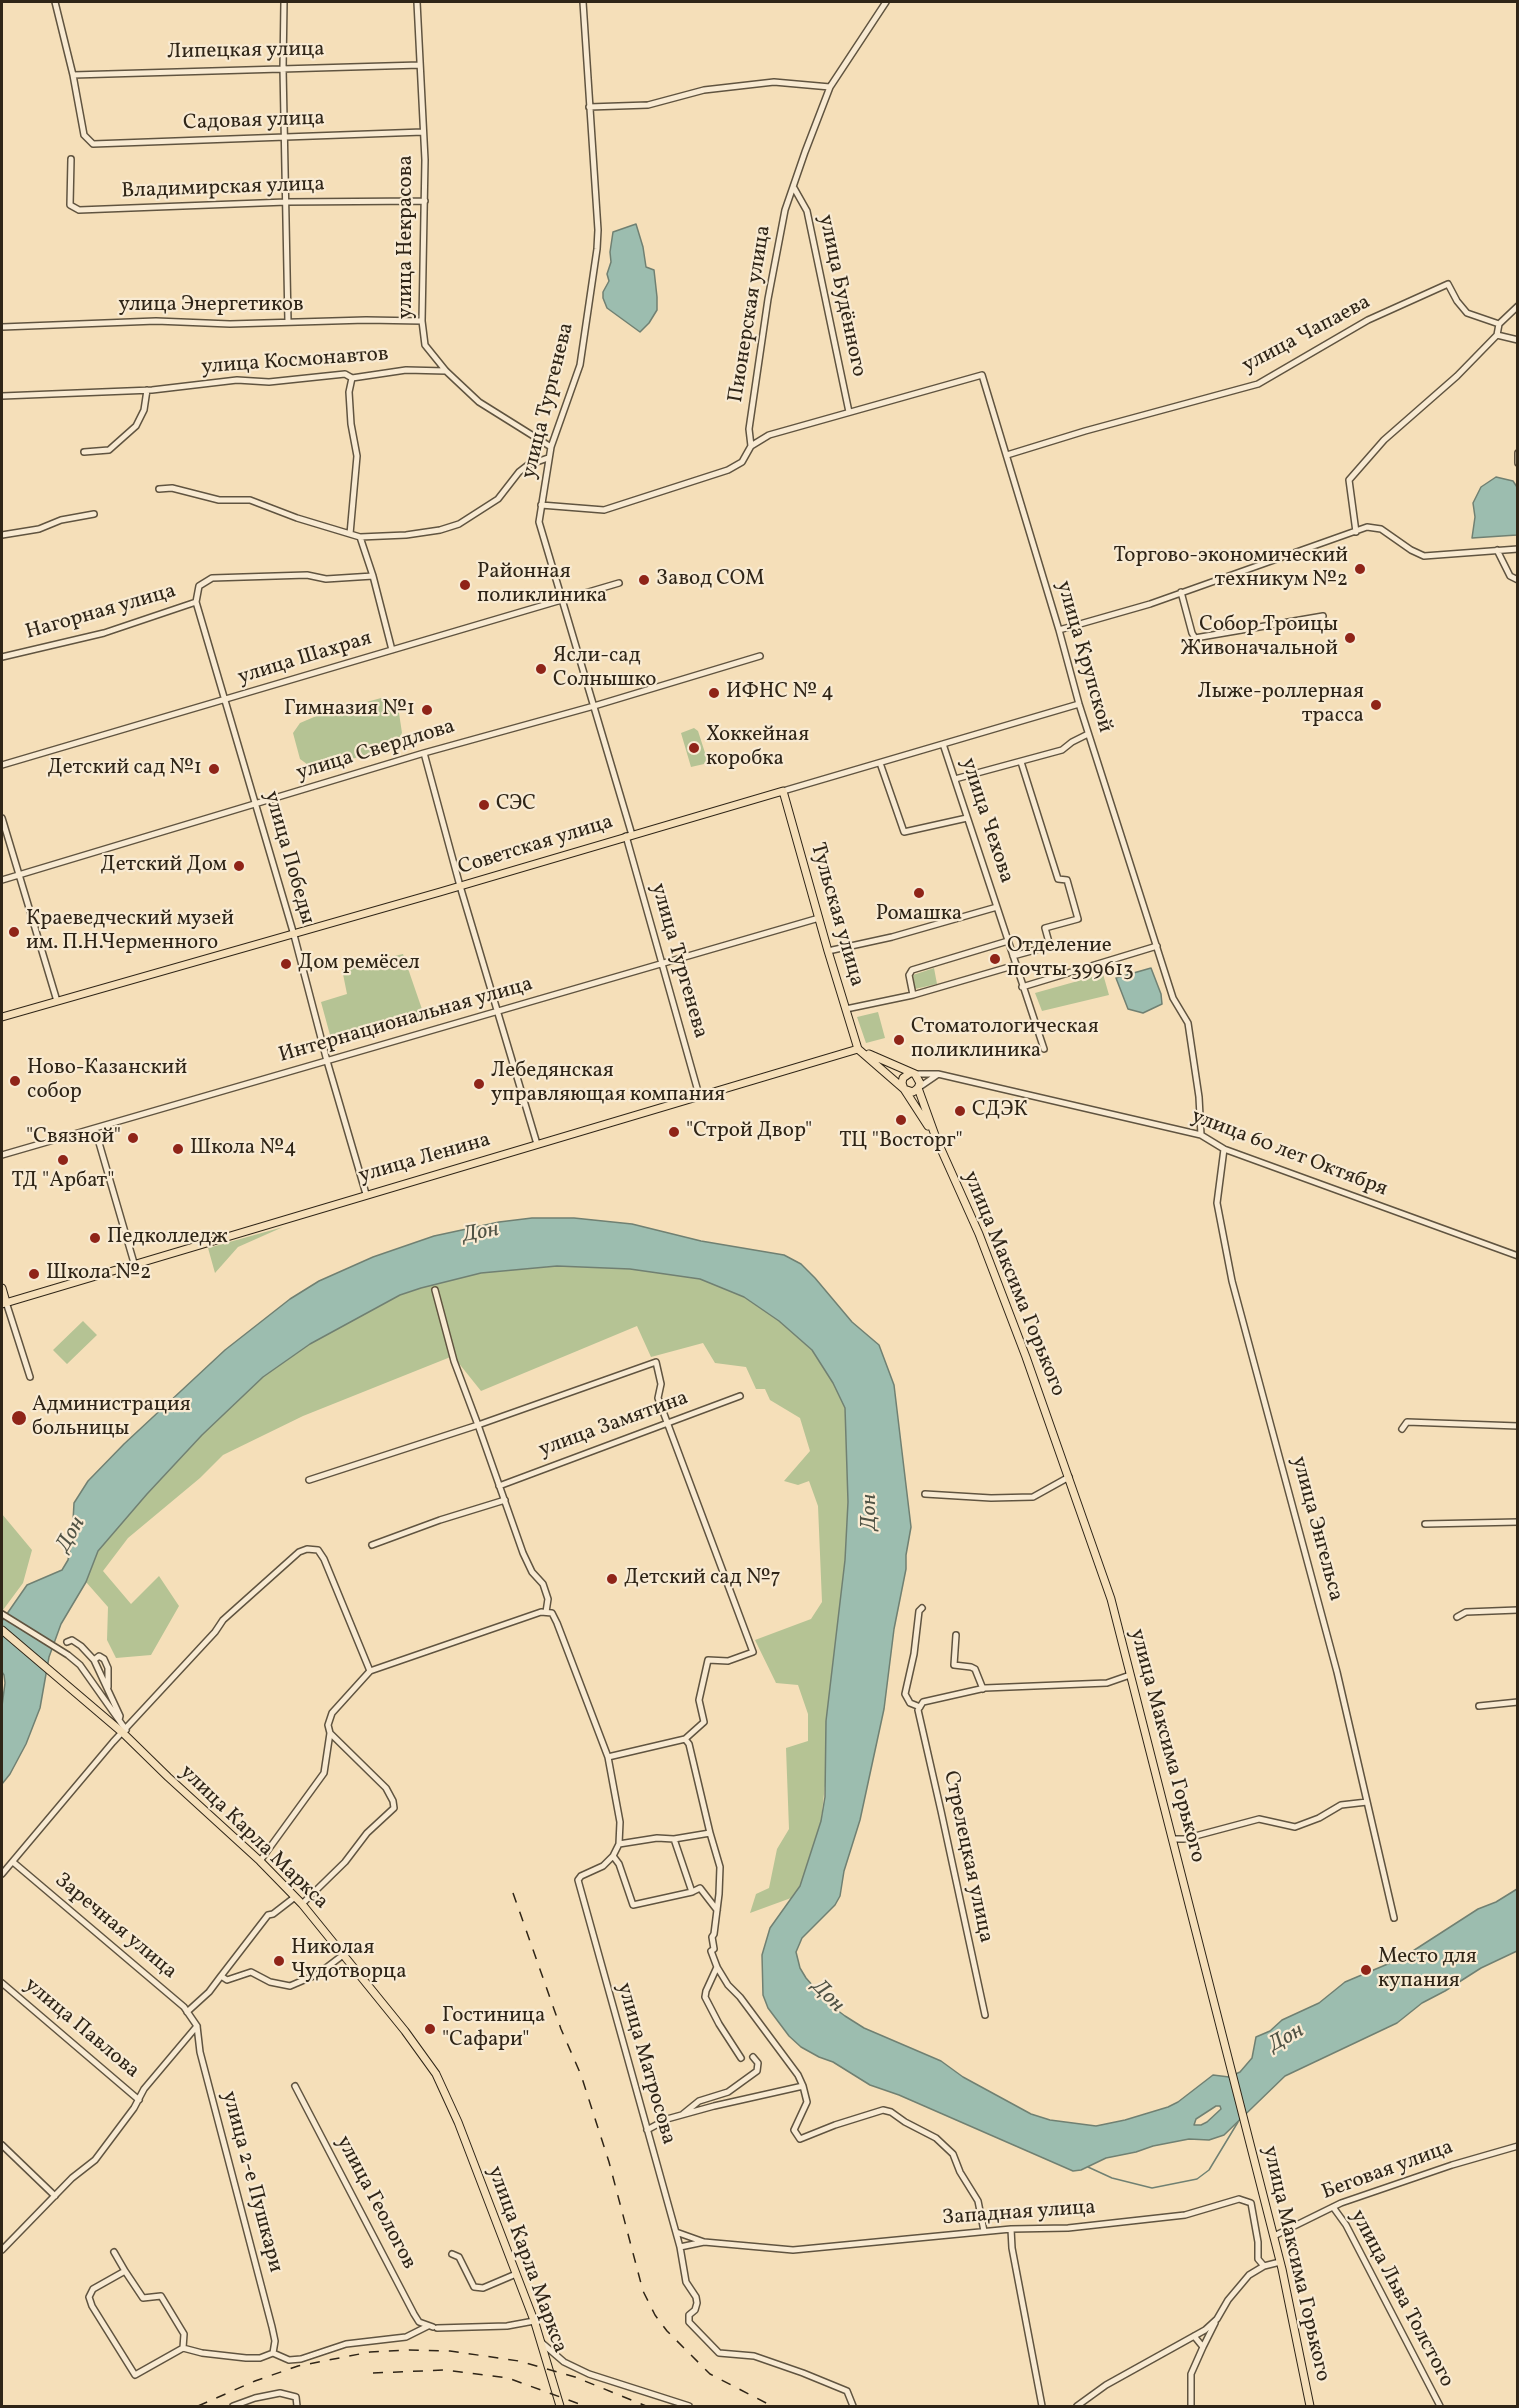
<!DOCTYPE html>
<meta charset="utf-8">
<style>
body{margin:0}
#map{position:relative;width:1519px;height:2408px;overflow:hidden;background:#f5dfb9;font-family:Vollkorn,serif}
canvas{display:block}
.frame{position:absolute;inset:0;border:3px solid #2f2517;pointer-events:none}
</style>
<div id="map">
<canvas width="1519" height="2408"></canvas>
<div class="frame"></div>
</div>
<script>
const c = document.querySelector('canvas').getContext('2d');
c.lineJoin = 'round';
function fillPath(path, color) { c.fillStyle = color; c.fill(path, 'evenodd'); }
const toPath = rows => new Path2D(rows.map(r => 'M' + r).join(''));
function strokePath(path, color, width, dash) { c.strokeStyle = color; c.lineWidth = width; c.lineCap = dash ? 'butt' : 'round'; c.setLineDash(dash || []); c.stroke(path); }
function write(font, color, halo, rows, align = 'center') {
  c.font = font + ' Vollkorn,serif'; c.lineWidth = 4.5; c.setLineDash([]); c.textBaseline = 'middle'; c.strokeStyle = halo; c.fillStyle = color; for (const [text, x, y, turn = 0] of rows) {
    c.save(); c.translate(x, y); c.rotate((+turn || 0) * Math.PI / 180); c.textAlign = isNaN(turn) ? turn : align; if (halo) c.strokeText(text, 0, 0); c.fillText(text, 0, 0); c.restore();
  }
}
fillPath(toPath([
 [381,698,387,698,393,702,399,713,402,733,396,743,390,747,327,767,311,767,300,759,293,733,300,723,314,717],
 [694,728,698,731,707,759,704,764,691,767,681,733],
 [403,954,425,1018,333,1046,321,1002,347,994,342,969],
 [934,968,937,984,915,989,913,975],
 [1103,974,1109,995,1042,1011,1035,993],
 [878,1012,885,1038,866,1043,857,1017],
 [283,1227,238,1247,215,1273,208,1248],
 [557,1266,630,1269,700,1279,744,1297,779,1321,812,1350,833,1383,845,1408,848,1502,845,1560,826,1721,826,1776,821,1821,800,1886,791,1898,750,1913,756,1894,769,1888,777,1849,789,1829,786,1748,808,1741,808,1714,798,1685,776,1683,755,1640,811,1619,822,1602,818,1506,809,1481,798,1485,784,1481,810,1451,800,1418,770,1400,765,1389,756,1389,746,1367,715,1363,703,1343,651,1357,637,1326,481,1391,453,1356,303,1416,223,1455,200,1478,128,1538,103,1571,131,1604,159,1576,179,1606,151,1655,116,1658,107,1640,108,1607,86,1582,98,1551,147,1494,202,1435,263,1377,310,1344,400,1295,421,1288,481,1273],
 [83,1321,97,1335,67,1364,53,1350],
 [2,1514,32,1550,23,1583,3,1610]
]), '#b5c394');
const water = toPath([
 [636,224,643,247,646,267,654,270,657,297,657,310,649,323,640,332,607,308,603,298,603,292,609,281,607,274,611,262,610,252,613,232,636,224],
 [1496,477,1513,481,1517,487,1517,535,1472,538,1475,517,1473,503,1481,487,1496,477],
 [1151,968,1161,994,1162,1004,1143,1013,1128,1009,1116,978,1151,968],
 [532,1218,574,1218,632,1224,701,1241,784,1255,801,1264,815,1278,852,1322,879,1345,894,1385,911,1527,906,1555,906,1569,894,1629,884,1709,860,1820,844,1871,840,1896,835,1905,802,1938,796,1952,800,1968,806,1978,829,2004,845,2016,864,2028,941,2061,963,2077,1031,2114,1050,2120,1096,2126,1125,2120,1168,2107,1178,2102,1213,2075,1229,2077,1240,2072,1252,2058,1256,2037,1270,2031,1282,2020,1319,2003,1345,1982,1402,1958,1478,1909,1496,1902,1517,1889,1517,1951,1481,1968,1445,1991,1422,2003,1397,2023,1285,2076,1224,2135,1209,2140,1189,2139,1153,2146,1136,2152,1106,2158,1081,2170,1073,2171,899,2095,870,2085,833,2062,819,2057,801,2047,789,2036,768,2008,763,1995,762,1955,770,1928,800,1886,821,1821,825,1797,826,1721,845,1560,848,1502,845,1408,833,1383,812,1350,779,1321,744,1297,700,1279,630,1269,557,1266,481,1273,421,1288,400,1295,310,1344,263,1377,202,1435,147,1494,98,1551,86,1582,61,1624,49,1657,40,1708,26,1744,10,1774,2,1784,2,1706,5,1683,4,1675,2,1672,2,1621,27,1585,62,1570,68,1560,72,1539,74,1503,88,1481,124,1444,225,1350,290,1299,319,1281,373,1257,434,1236,499,1222,532,1218],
 [1216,2106,1220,2106,1221,2109,1207,2122,1201,2125,1194,2125,1196,2119,1216,2106]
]);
fillPath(water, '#9cbdaf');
strokePath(water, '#708072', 1.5);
strokePath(toPath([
 [1088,2167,1112,2178,1152,2188,1197,2179,1209,2170,1238,2122]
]), '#708072', 1.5);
const minor = toPath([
 [55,2,73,75,84,135,93,144,423,132],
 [284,2,283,68,288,322],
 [417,2,425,160,422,321,425,345,446,371,479,402,551,447],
 [583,2,598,230,597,249,580,365,551,447,539,522,632,835],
 [73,75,420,65],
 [589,107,648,105,704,90,774,82,830,87],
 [71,159,70,205,79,210,286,202,425,201],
 [794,188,807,211,849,412],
 [2,327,156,321,230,324,366,320,422,321],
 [1497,335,1518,340],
 [2,396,152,390,237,380,269,382,345,374,352,378,406,370,446,371],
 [751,446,749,429,768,299,785,210,805,152,830,87,886,2],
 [84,452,109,450,136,426,144,410,147,390],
 [1518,453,1518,463],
 [1007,455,1085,431,1258,384,1368,320,1448,284,1457,301,1467,313,1499,324],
 [159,489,172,488,219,500,250,500,297,518,360,537,406,535,440,530,459,524,498,499,519,472,528,465,548,458],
 [541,505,604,510,728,470,742,462,751,446,769,435,982,375,1059,630,1079,704,1173,998,1188,1023,1199,1097,1201,1135],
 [1356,532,1349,480,1384,440,1457,376,1497,335,1499,324,1518,306],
 [350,534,357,456,351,424,349,392,352,378],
 [2,535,39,529,61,520,94,514],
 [360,537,373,576,392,650],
 [1497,550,1510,576,1518,580],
 [1181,592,1192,633,1195,638,1323,616],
 [1059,630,1150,604,1367,527,1381,529,1411,550,1424,556,1518,549],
 [2,657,104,633,196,602],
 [943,744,1044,1049],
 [424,753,460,886,537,1144],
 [880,763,904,832,967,818],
 [2,765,619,583],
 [955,779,1062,750,1072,742,1088,734],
 [783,791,1079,704],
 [2,818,57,1001],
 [626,836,699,1095],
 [2,880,424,753,594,706,760,656],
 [828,951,892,937,997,907],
 [1013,956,1050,946,1045,928,1078,919,1067,880,1058,879,1021,762],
 [1022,987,1157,946],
 [913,995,909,975,912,970,1008,941],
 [846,1009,913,995,1016,965],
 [915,1074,938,1074,1201,1135,1224,1149,1518,1256],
 [918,1088,937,1075],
 [95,1129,134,1263],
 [1224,1149,1217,1203,1232,1281,1337,1672,1394,1918],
 [2,1155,819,918],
 [366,1194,327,1061,294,935,196,602,199,586,212,578,307,575,326,579,373,576],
 [435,1290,454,1361,478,1425,656,1362,661,1384,658,1398,753,1652,728,1661,708,1660,699,1700,704,1722,685,1739],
 [6,1302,30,1377],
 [1402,1429,1407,1422,1518,1426],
 [309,1480,478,1425,523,1553,532,1572,543,1584,548,1599,546,1612],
 [499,1486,740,1396],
 [925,1494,991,1498,1033,1497,1069,1477],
 [1425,1524,1518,1522],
 [372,1545,440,1520,505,1500],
 [2,1614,68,1655,80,1665,126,1730],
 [1457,1617,1466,1612,1518,1610],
 [956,1635,954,1665,971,1667,975,1669,983,1689],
 [67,1642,72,1640,81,1646,94,1660,120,1716,119,1720],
 [94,1660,99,1656,104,1659,108,1668,108,1687],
 [1479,1706,1518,1702],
 [920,1707,910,1703,905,1694,914,1654,919,1611,922,1608],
 [608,1757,685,1739,689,1744,710,1833],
 [1173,1839,1184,1839,1259,1819,1295,1827,1319,1818,1341,1805,1367,1802],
 [619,1844,657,1838,674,1839,710,1833,720,1867,719,1894,714,1934,712,1937,714,1949,711,1951,717,1967,728,1985,740,1997,798,2075,803,2086],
 [613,1856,603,1866,581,1876,578,1880,680,2247,686,2282,696,2297,697,2303,695,2310,689,2315,689,2322,719,2353,754,2356,803,2373,847,2391,853,2406],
 [260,1861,324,1773,330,1733,328,1725,332,1713,370,1671,541,1612,552,1613,557,1623,608,1757,620,1822,619,1844,613,1856,619,1864,633,1905,692,1892,674,1839],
 [13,1862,184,2007,197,2026,200,2052,272,2327,275,2341,273,2353],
 [2,1874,113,1742,215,1632,223,1620,299,1552,307,1549,318,1550,324,1559,370,1671],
 [692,1892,700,1888,717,1910],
 [302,1904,345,1862,367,1833,394,1808,393,1801,386,1788,330,1733],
 [717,1967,706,1991,705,1997,719,2024,741,2058],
 [221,1976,268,1915,273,1914,295,1897],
 [2,1983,139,2100],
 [187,2012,209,1992,221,1976,227,1980,251,1972,270,1982,290,1986,318,1974,343,1955],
 [985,2015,941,1811,918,1710,923,1702,985,1688,1107,1683,1130,1675],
 [295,2086,414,2314,419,2322,433,2327],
 [683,2114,699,2101,728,2092,757,2071,758,2063,753,2057],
 [647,2130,667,2119,714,2106,803,2086,807,2102,794,2130,800,2139,835,2125,883,2110,891,2112,905,2122,936,2138,953,2154,960,2172,978,2201,984,2231],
 [2,2145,55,2196],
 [1333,2207,1346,2225,1440,2406],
 [1011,2229,1012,2248,1042,2406],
 [676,2232,704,2242,680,2247],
 [1274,2236,1341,2203,1452,2165,1518,2146],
 [704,2242,793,2250,1011,2229,1068,2228,1185,2215,1239,2199,1251,2203,1258,2242,1258,2259,1264,2266,1280,2262],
 [2,2250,72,2178,95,2160,134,2108,144,2089,197,2026],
 [114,2252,125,2271],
 [452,2254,459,2257,474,2287,483,2288,516,2274],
 [437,2328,507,2326,534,2321],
 [542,2343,564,2362,589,2374,689,2406],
 [1203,2347,1215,2323],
 [183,2348,184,2334,161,2296,143,2298,125,2271,93,2289,89,2297,92,2306,135,2375,183,2348,202,2353,246,2358,260,2358,273,2353],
 [273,2353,289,2360,301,2359,346,2344,406,2337,428,2326],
 [233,2406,255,2398,280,2393,296,2397,297,2406],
 [1077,2406,1106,2385,1205,2330,1217,2319,1228,2300,1249,2275,1264,2266],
 [1191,2406,1191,2374,1203,2347,1194,2336]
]);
const major = toPath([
 [2,1017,440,892,783,791,828,951,858,1049,904,1089,928,1126],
 [869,1054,915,1074,920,1083,918,1088,913,1092,904,1089,902,1083,903,1078,910,1073],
 [918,1088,936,1138,979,1234,1026,1357,1111,1599,1282,2269,1310,2406],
 [2,1288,6,1302],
 [2,1304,858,1049],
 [2,1630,123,1733,168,1777,260,1861,302,1904,405,2031,436,2074,458,2122,535,2323,560,2406]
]);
strokePath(minor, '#605440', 8);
strokePath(major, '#2f2517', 9);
strokePath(minor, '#f8ead2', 5);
strokePath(major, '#f5dfb9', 7);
strokePath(toPath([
 [513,1893,561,2029,581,2075,609,2162,643,2291,655,2315,667,2331,710,2374,772,2406],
 [373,2373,445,2370,508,2378,585,2406],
 [198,2406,255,2381,298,2366,370,2352,409,2350,450,2351,519,2361,575,2377,646,2406]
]), '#2f2517', 1.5, [10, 10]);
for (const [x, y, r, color] of [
 [1360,569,6,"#8f2418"],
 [644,580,6,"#8f2418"],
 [465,585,6,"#8f2418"],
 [1350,638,6,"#8f2418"],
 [541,669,6,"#8f2418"],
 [714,693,6,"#8f2418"],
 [1376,705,6,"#8f2418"],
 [427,710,6,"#8f2418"],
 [694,748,6,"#8f2418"],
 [214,769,6,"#8f2418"],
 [484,805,6,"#8f2418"],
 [239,866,6,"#8f2418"],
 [919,893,6,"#8f2418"],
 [14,932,6,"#8f2418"],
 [995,959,6,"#8f2418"],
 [286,964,6,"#8f2418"],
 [899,1040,6,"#8f2418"],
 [15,1081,6,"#8f2418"],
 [479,1084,6,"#8f2418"],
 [960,1111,6,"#8f2418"],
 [901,1120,6,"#8f2418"],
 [674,1132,6,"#8f2418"],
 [133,1138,6,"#8f2418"],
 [178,1149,6,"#8f2418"],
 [63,1160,6,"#8f2418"],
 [95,1238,6,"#8f2418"],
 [34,1274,6,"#8f2418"],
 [19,1418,8,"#8f2418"],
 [612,1579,6,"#8f2418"],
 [279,1961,6,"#8f2418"],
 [1366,1970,6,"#8f2418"],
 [430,2029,6,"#8f2418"]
]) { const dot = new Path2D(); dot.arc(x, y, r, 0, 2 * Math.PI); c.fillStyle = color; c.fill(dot); strokePath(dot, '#f8ead2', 2); }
write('21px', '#2f2517', '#f8ead2', [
 ["Липецкая улица",246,52,-1],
 ["Садовая улица",254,122,-2],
 ["Владимирская улица",223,189,-2],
 ["улица Некрасова",407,237,-90],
 ["улица Будённого",841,296,78],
 ["улица Энергетиков",211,306],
 ["Пионерская улица",751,314,-81],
 ["улица Чапаева",1307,335,-28],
 ["улица Космонавтов",295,362,-4],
 ["улица Тургенева",549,401,-76],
 ["Нагорная улица",101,613,-16],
 ["улица Крупской",1083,657,74],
 ["улица Шахрая",305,659,-17],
 ["улица Свердлова",376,751,-17],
 ["улица Чехова",986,821,72],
 ["Советская улица",536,846,-17],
 ["улица Победы",288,858,74],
 ["Тульская улица",836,915,74],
 ["улица Тургенева",678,961,74],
 ["Интернациональная улица",406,1021,-16],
 ["улица 60 лет Октября",1289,1154,21],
 ["улица Ленина",425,1159,-16],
 ["улица Максима Горького",1013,1284,68],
 ["улица Замятина",614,1425,-20],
 ["улица Энгельса",1316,1529,75],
 ["улица Максима Горького",1166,1746,75],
 ["улица Карла Маркса",253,1838,44],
 ["Стрелецкая улица",967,1857,78],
 ["Заречная улица",115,1927,40],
 ["улица Павлова",81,2029,40],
 ["улица Матросова",645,2064,74],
 ["Беговая улица",1388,2171,-20],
 ["улица 2-е Пушкари",251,2182,75],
 ["улица Геологов",375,2203,62],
 ["Западная улица",1019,2214,-4],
 ["улица Карла Маркса",526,2260,70],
 ["улица Максима Горького",1295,2264,77],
 ["улица Льва Толстого",1401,2299,62]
]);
write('21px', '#2f2517', '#f8ead2', [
 ["Торгово-экономический",1348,557,"right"],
 ["техникум №2",1348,581,"right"],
 ["Районная",477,573],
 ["поликлиника",477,597],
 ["Завод СОМ",656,580],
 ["Собор Троицы",1338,626,"right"],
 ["Живоначальной",1338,650,"right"],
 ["Ясли-сад",553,657],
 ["Солнышко",553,681],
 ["ИФНС № 4",726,693],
 ["Лыже-роллерная",1364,693,"right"],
 ["трасса",1364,717,"right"],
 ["Гимназия №1",415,710,"right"],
 ["Хоккейная",706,736],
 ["коробка",706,760],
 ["Детский сад №1",202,769,"right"],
 ["СЭС",496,805],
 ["Детский Дом",227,866,"right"],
 ["Ромашка",919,915,"center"],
 ["Краеведческий музей",26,920],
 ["им. П.Н.Черменного",26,944],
 ["Отделение",1007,947],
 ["почты 399613",1007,971],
 ["Дом ремёсел",298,964],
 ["Стоматологическая",911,1028],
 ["поликлиника",911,1052],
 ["Ново-Казанский",27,1069],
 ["собор",27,1093],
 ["Лебедянская",491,1072],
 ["управляющая компания",491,1096],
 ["СДЭК",972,1111],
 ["\"Строй Двор\"",686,1132],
 ["\"Связной\"",121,1138,"right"],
 ["ТЦ \"Восторг\"",901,1142,"center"],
 ["Школа №4",190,1149],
 ["ТД \"Арбат\"",63,1182,"center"],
 ["Педколледж",107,1238],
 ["Школа №2",46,1274],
 ["Администрация",32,1406],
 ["больницы",32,1430],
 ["Детский сад №7",624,1579],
 ["Николая",291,1949],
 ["Чудотворца",291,1973],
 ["Место для",1378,1958],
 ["купания",1378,1982],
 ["Гостиница",442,2017],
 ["\"Сафари\"",442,2041]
], 'left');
write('italic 22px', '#505345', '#f8ead2', [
 ["Дон",481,1234,-10],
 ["Дон",871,1512,-90],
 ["Дон",72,1535,-60],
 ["Дон",827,1997,46],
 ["Дон",1287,2039,-29]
]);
</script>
